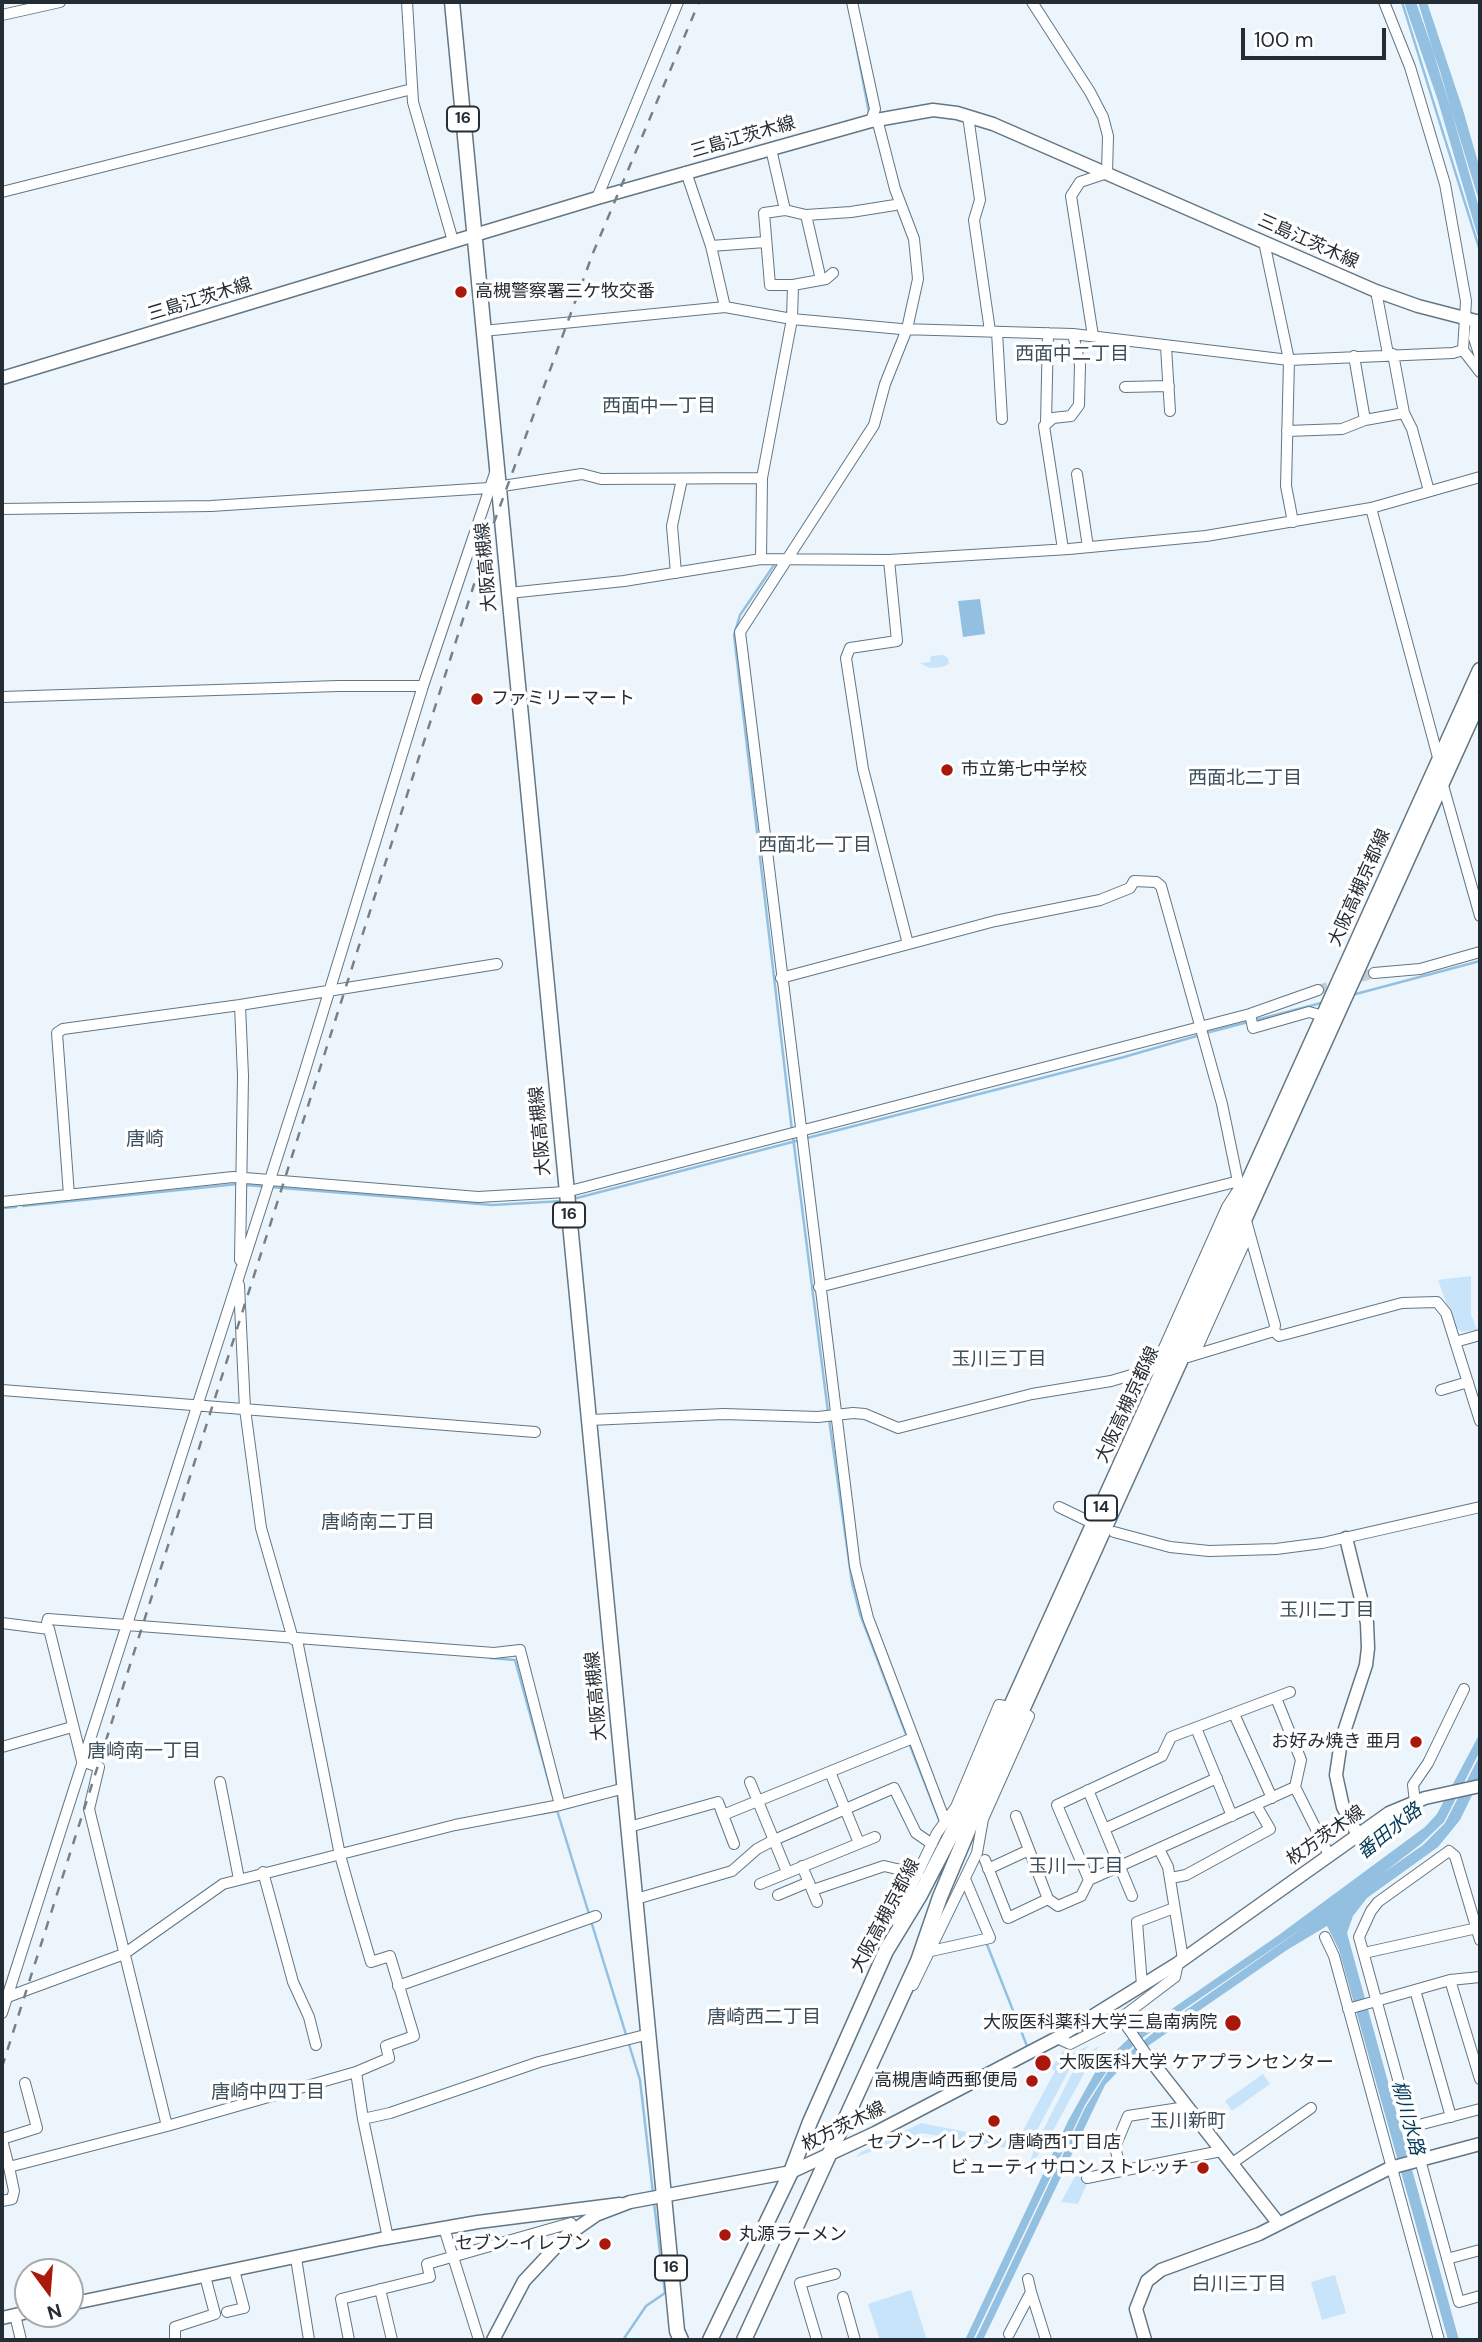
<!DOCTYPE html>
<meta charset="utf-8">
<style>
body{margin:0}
#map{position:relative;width:1482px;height:2342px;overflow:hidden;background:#ecf5fc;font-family:"DM Sans",sans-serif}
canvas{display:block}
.frame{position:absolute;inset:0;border:4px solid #242d33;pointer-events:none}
.north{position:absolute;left:14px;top:2258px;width:70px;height:70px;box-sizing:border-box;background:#fff;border:2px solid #a7abad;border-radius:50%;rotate:164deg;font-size:19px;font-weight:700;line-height:28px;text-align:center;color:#242d33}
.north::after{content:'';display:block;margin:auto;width:24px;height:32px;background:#a9180b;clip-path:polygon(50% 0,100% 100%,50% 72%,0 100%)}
.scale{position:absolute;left:1241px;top:28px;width:145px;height:32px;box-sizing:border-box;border:4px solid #242d33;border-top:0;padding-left:9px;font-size:21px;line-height:24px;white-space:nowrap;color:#242d33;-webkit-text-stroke:5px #fff;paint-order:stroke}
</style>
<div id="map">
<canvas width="1482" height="2342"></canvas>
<div class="frame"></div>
<div class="north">N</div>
<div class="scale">100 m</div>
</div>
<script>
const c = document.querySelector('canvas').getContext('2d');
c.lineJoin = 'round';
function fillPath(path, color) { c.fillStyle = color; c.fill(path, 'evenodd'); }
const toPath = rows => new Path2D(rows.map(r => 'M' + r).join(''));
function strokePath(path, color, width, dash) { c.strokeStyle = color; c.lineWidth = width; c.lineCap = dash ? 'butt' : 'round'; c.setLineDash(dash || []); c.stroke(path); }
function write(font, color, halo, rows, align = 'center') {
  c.font = font + ' "DM Sans","Noto Sans JP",sans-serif'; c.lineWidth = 7; c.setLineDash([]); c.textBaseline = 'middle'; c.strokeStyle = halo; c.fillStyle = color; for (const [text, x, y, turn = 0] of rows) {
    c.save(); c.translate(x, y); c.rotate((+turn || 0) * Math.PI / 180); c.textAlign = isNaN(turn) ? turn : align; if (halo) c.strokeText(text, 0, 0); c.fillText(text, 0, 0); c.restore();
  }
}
fillPath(toPath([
 [943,655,948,658,949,664,942,667,930,668,920,663,930,662,931,656],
 [1471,1276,1471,1314,1477,1330,1462,1332,1455,1327,1438,1280],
 [1090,2045,1075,2059,1027,2149,1022,2151,922,2133,856,2157,861,2152,921,2123,1017,2142,1055,2071,1051,2068,1063,2051,1071,2054],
 [1099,2046,1048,2140,1027,2172,1035,2146,1071,2075,1085,2054],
 [1263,2074,1270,2084,1232,2111,1225,2101],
 [1083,2162,1088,2181,1078,2204,1061,2202],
 [1335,2275,1346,2313,1322,2320,1311,2282],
 [911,2290,927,2340,880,2340,868,2304]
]), '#c7e4fa');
fillPath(toPath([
 [1404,2,1416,2,1440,71,1480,211,1480,244,1438,101],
 [1418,2,1427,2,1463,110,1480,169,1480,204],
 [980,599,985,634,963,637,958,601],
 [1480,1733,1480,1751,1444,1822,1421,1844,1383,1873,1423,1845,1445,1823,1480,1755,1480,1779,1460,1820,1438,1847,1367,1898,1353,1916,1347,1933,1459,2340,1448,2340,1339,1950,1327,1926,1287,1950,1132,2057,1105,2085,983,2340,975,2340,1085,2108,1110,2068,1153,2033,1310,1923,1145,2036,1110,2066,1085,2105,973,2340,965,2340,1068,2121,1097,2069,1127,2040,1276,1937,1425,1827,1437,1814]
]), '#93c0e1');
strokePath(toPath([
 [1402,2,1480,251],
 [854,34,869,113],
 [774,565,740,615,734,635,792,1131],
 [1352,995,1480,961],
 [1206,1033,1325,1002],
 [793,1137,828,1412],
 [807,1138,1124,1057,1200,1035],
 [245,1185,492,1205,563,1201],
 [573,1199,800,1140],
 [23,1206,238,1184],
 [2,1208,16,1207],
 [829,1419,852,1583,860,1614,907,1737],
 [490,1658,515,1660,552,1794],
 [909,1743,940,1822],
 [556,1807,589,1914],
 [533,1815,557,1811],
 [591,1921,640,2080,653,2193],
 [986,1942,1027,2046],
 [623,2340,646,2306,665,2293,654,2203]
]), '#93c0e1', 2.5);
strokePath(toPath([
 [1318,990,1374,973]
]), '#c4cdd4', 10, [10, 5]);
const minor = toPath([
 [407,2,413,102,453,241],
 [852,2,875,109,871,121],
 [1032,2,1090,92,1103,117,1108,136,1107,173,1080,182,1071,196,1093,336],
 [1384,2,1410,67,1445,184,1466,301,1463,350,1480,372],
 [2,15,60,2],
 [968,116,980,200,974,220,990,331],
 [877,119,895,189,914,239,918,279,907,329,885,384,874,425,740,632,855,1566,868,1618,945,1821],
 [771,149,785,210],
 [686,172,711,246,725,307],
 [2,192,412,89],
 [597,198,678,2],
 [806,215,821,280],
 [1264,242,1289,360,1286,486,1293,522],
 [711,246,765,242],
 [833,273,826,279,793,285,770,285,764,213,785,210,806,215,851,212,895,205],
 [1376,291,1388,354],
 [1476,321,1474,338,1480,357],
 [483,331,725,307,792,319,901,329,1073,334,1289,360,1453,353,1463,350],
 [997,332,1002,419],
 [1166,347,1170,411],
 [1393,354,1404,413,1412,429,1429,491],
 [1354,356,1365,420],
 [1125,387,1169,386],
 [1046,423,1048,333],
 [1287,431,1342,429,1365,420,1404,413],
 [1077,474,1088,547],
 [1371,508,1439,761],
 [2,509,211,506,489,488,582,474,601,479,762,478],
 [1063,549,1044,426,1053,418,1071,416,1079,405,1080,365,1073,334],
 [761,559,762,478,792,319,793,285],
 [889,560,897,641,850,648,846,658,863,769,908,944],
 [676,573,672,526,682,479],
 [509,593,624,581,761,559,889,560,1069,549,1206,536,1371,508,1480,477],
 [2,697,338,686,423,686],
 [1442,782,1480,916],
 [1374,973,1420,969,1480,952],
 [781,978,995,921,1100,900,1130,888,1134,881,1156,882,1161,886,1222,1104,1241,1196],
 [240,1005,243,1076,240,1260],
 [1250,1014,1253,1028,1309,1012,1324,1016],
 [69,1195,57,1033,63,1029,240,1005,497,964],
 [2,1202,233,1177,478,1197,566,1192,1250,1014,1318,990],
 [1245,1217,1275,1325,1274,1331],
 [239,1285,245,1409,261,1528,293,1639],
 [819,1287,1239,1181],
 [1455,1342,1480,1335],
 [1194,1355,1249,1233],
 [1188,1357,1274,1331,1279,1336,1287,1334,1402,1303,1437,1302,1446,1313,1480,1421],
 [2,1390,535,1432],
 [1441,1390,1468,1382],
 [590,1420,724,1414,818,1417,853,1413,865,1414,898,1428,1032,1394,1111,1381,1155,1368,1227,1207,1240,1187],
 [1059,1507,1088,1521],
 [1114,1532,1170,1547,1209,1551,1276,1549,1322,1543,1480,1507],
 [2,1623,49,1629,82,1761,99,1767,89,1809,167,2126],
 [46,1627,48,1619,494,1653,520,1650,560,1805,625,1788],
 [297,1640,340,1855,352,1898,371,1962,390,1956,414,2036,386,2046,389,2058,356,2072],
 [1290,1692,1171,1737,1162,1756,1057,1805,1089,1880,1295,1787],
 [1276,1698,1301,1760,1295,1787,1329,1855],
 [1234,1714,1272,1798],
 [1196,1728,1232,1816],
 [2,1747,72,1727],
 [830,1772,859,1843],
 [220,1782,239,1879],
 [750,1782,787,1872],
 [1088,1790,1132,1896],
 [1415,1802,1413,1785,1428,1763,1464,1689],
 [723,1815,913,1738],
 [1016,1816,1048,1899,1058,1906,1081,1896,1089,1880],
 [629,1827,718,1802,734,1844],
 [1104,1829,1217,1778],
 [1159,1849,1168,1867,1183,1959],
 [985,1860,1008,1918,1048,1899],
 [802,1866,817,1902],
 [988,1869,1029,1850],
 [263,1872,293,1982,309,2017,316,2045],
 [1171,1878,1186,1875,1270,1829,1256,1805],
 [760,1884,875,1837],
 [813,1890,884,1866,918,1874],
 [778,1895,809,1882],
 [636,1899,732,1871,757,1849,774,1840,894,1788,916,1833,932,1844],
 [895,1920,937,1833,956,1807,999,1705,1004,1706],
 [1325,1937,1334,1956,1439,2340],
 [1480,1940,1455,1856,1449,1851,1378,1902,1371,1911,1359,1937,1459,2302,1480,2296],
 [931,1951,990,1938,965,1879],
 [1364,1953,1477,1928],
 [1450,1980,1480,2079],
 [913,1985,977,1853,983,1819,1029,1716,1025,1714],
 [1142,1985,1137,1922,1174,1908],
 [398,1986,596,1916],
 [1415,1990,1451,2117],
 [2,1999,124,1954,223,1884,455,1825,560,1805],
 [1348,2009,1450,1980,1480,1977],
 [2,2013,302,1080,423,686,496,470],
 [1121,2018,1149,2058],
 [1057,2038,1070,2044,1121,2018,1175,1977,1178,1963],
 [1186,2107,1128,2116,1115,2147,1121,2171,1221,2151],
 [1411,2127,1480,2109],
 [2,2139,37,2128,25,2083],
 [2,2140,9,2167],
 [1231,2164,1311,2108],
 [1087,2178,1121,2171],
 [2,2201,12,2199,14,2191,9,2167,167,2126,356,2072,363,2119],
 [444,2228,479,2340],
 [388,2238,363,2119,390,2113,539,2062,649,2034],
 [296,2258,309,2340],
 [1447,2259,1480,2250],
 [1028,2279,1031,2292],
 [380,2289,392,2340],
 [843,2297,855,2340],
 [227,2312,244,2308,234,2270],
 [15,2315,21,2340],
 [1009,2334,1031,2292,1046,2340],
 [175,2340,175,2327,215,2314,205,2276],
 [349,2340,341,2299,430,2277,427,2264,571,2223],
 [817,2340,800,2283,835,2274]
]);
const tertiary = toPath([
 [1346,1538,1367,1623,1368,1648,1366,1665,1341,1741,1336,1775,1343,1807,1358,1835],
 [1149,2058,1279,2224],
 [70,2304,381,2239,478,2222,620,2204],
 [2,2318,28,2312],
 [1145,2340,1136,2309,1147,2281,1161,2270,1259,2234,1390,2168,1480,2144]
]);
const secondary = toPath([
 [2,378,597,198,871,121,933,110,957,113,993,124,1376,291,1418,306,1480,322],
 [493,2340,524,2281,566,2236,596,2215,630,2202,791,2172,875,2133,1057,2038,1178,1963,1389,1813,1425,1798,1480,1786]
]);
const primary = toPath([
 [452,2,677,2331,681,2340],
 [710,2340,791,2172,810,2122,886,1951,920,1895,963,1812,1480,670],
 [744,2340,918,1961,940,1897,975,1814,1480,699]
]);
strokePath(minor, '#627685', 12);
strokePath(tertiary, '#627685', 15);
strokePath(secondary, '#627685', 15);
strokePath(primary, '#627685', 17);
strokePath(minor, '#fff', 10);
strokePath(tertiary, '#fff', 12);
strokePath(secondary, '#fff', 12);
strokePath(primary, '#fff', 14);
strokePath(toPath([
 [2,2067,492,528,593,253,699,2]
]), '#778086', 2.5, [9, 9]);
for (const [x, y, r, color] of [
 [461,292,7,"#a9180b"],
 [477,699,7,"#a9180b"],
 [947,770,7,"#a9180b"],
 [1416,1742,7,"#a9180b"],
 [1233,2023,9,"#a9180b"],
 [1043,2063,9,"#a9180b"],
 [1032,2081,7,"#a9180b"],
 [994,2121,7,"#a9180b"],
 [1203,2168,7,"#a9180b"],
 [725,2235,7,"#a9180b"],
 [605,2244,7,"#a9180b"]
]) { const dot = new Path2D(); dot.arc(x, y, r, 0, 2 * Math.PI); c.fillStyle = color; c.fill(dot); strokePath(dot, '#fff', 2.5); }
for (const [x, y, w] of [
 [463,119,32],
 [569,1215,32],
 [1101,1508,32],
 [671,2268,32]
]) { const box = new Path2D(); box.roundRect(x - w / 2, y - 12.5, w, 25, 5); c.fillStyle = '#fff'; c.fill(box); strokePath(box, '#242d33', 2); }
write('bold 16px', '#242d33', null, [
 ["16",463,119],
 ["16",569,1215],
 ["14",1101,1508],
 ["16",671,2268]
]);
write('18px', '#242d33', '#fff', [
 ["三島江茨木線",743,138,-16],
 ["三島江茨木線",1308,242,24],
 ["三島江茨木線",200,300,-17],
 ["大阪高槻線",487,567,-95],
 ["大阪高槻京都線",1360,888,-66],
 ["大阪高槻線",541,1131,-95],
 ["大阪高槻京都線",1128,1405,-65],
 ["大阪高槻線",597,1696,-95],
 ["枚方茨木線",1326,1836,-35],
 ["大阪高槻京都線",886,1916,-62],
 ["枚方茨木線",844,2127,-26]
]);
write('18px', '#242d33', '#fff', [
 ["高槻警察署三ケ牧交番",475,292],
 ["ファミリーマート",491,699],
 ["市立第七中学校",961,770],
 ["お好み焼き 亜月",1402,1742,"right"],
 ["大阪医科薬科大学三島南病院",1217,2023,"right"],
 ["大阪医科大学 ケアプランセンター",1059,2063],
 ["高槻唐崎西郵便局",1018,2081,"right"],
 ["セブン-イレブン 唐崎西1丁目店",994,2143,"center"],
 ["ビューティサロン ストレッチ",1189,2168,"right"],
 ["丸源ラーメン",739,2235],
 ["セブン-イレブン",591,2244,"right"]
], 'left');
write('19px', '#3b4e5c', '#fff', [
 ["西面中二丁目",1072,355],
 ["西面中一丁目",659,407],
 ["西面北二丁目",1245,779],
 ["西面北一丁目",815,846],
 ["唐崎",145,1140],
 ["玉川三丁目",999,1360],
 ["唐崎南二丁目",378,1523],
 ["玉川二丁目",1327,1611],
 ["唐崎南一丁目",144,1752],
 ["玉川一丁目",1076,1867],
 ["唐崎西二丁目",764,2018],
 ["唐崎中四丁目",268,2093],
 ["玉川新町",1188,2122],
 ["白川三丁目",1239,2285]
]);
write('italic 19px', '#003959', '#fff', [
 ["番田水路",1390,1832,-39],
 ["柳川水路",1407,2118,75]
]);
</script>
